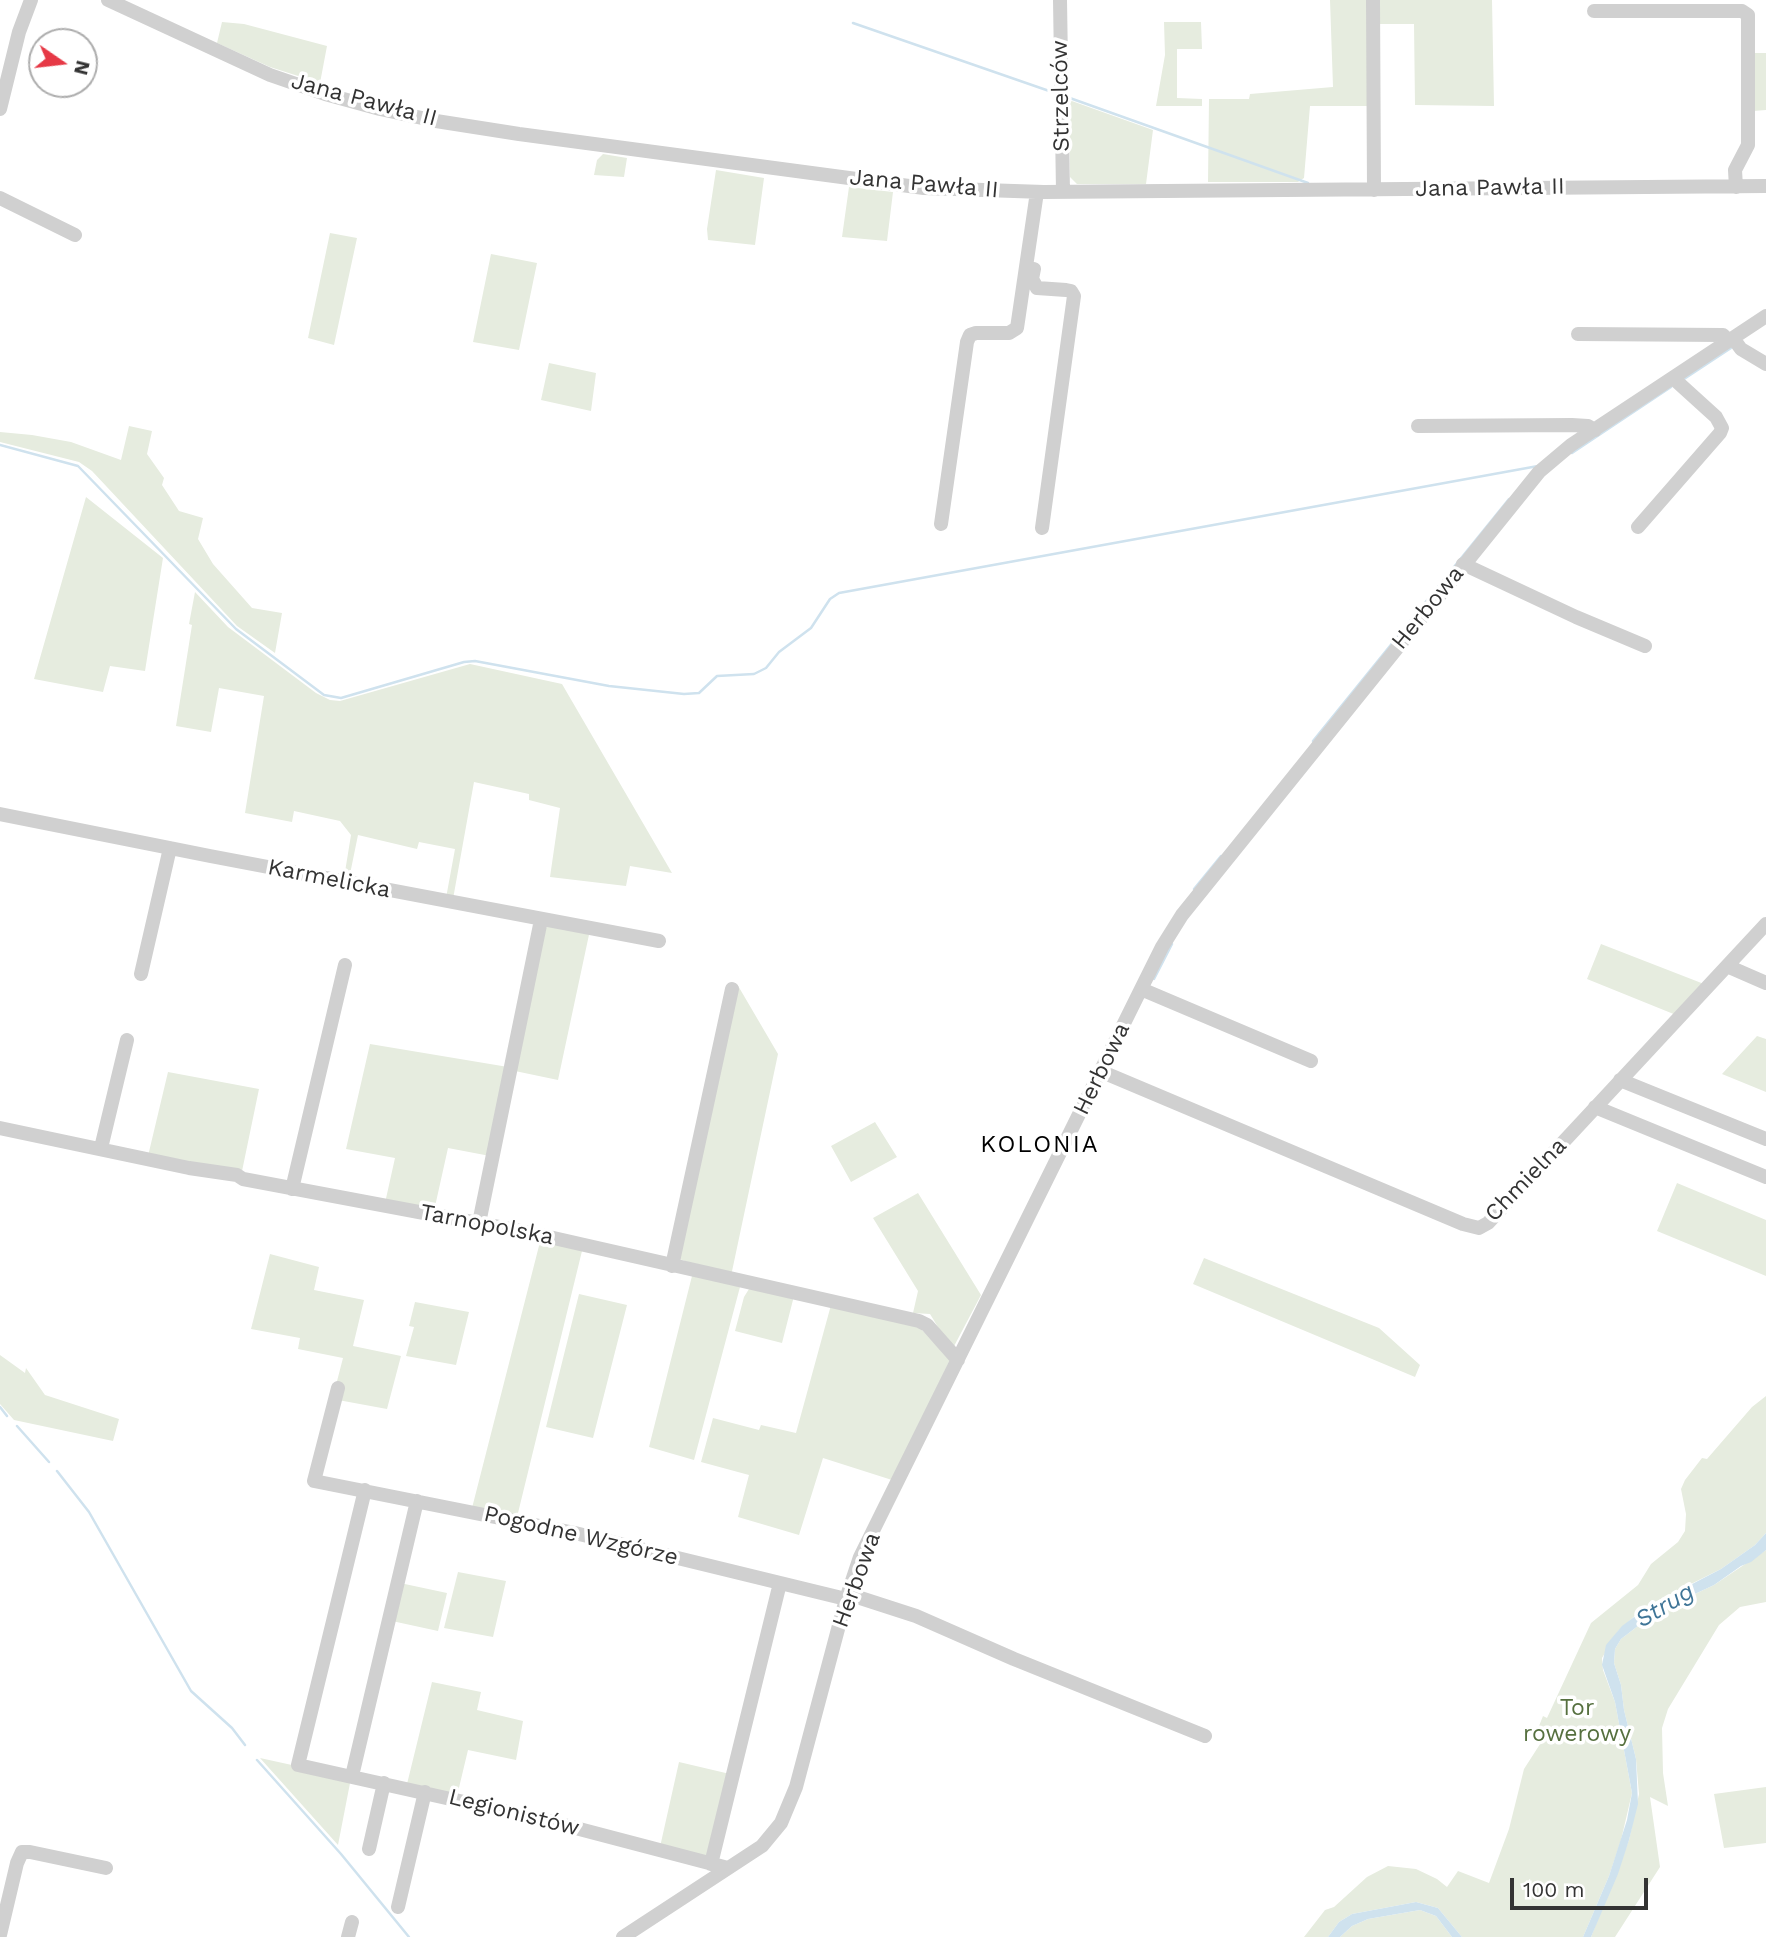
<!DOCTYPE html>
<meta charset="utf-8">
<style>
body{margin:0}
#map{position:relative;width:1766px;height:1937px;overflow:hidden;background:#fff;font-family:"Work Sans",sans-serif}
canvas{display:block}
.north{position:absolute;left:28px;top:28px;width:70px;height:70px;box-sizing:border-box;background:#fff;border:2px solid #adadad;border-radius:50%;rotate:104deg;font-size:19px;font-weight:700;line-height:28px;text-align:center;color:#333}
.north::after{content:'';display:block;margin:auto;width:24px;height:32px;background:#e63946;clip-path:polygon(50% 0,100% 100%,50% 72%,0 100%)}
.scale{position:absolute;left:1510px;top:1878px;width:138px;height:32px;box-sizing:border-box;border:4px solid #333;border-top:0;padding-left:9px;font-size:21px;line-height:24px;white-space:nowrap;color:#333;-webkit-text-stroke:5px #fff;paint-order:stroke}
</style>
<div id="map">
<canvas width="1766" height="1937"></canvas>
<div class="north">N</div>
<div class="scale">100 m</div>
</div>
<script>
const c = document.querySelector('canvas').getContext('2d');
c.lineJoin = 'round';
function fillPath(path, color) { c.fillStyle = color; c.fill(path, 'evenodd'); }
const toPath = rows => new Path2D(rows.map(r => 'M' + r).join(''));
function strokePath(path, color, width, dash) { c.strokeStyle = color; c.lineWidth = width; c.lineCap = dash ? 'butt' : 'round'; c.setLineDash(dash || []); c.stroke(path); }
function write(font, color, halo, rows, align = 'center') {
  c.font = font + ' "Work Sans",sans-serif'; c.lineWidth = 7; c.setLineDash([]); c.textBaseline = 'middle'; c.strokeStyle = halo; c.fillStyle = color; for (const [text, x, y, turn = 0] of rows) {
    c.save(); c.translate(x, y); c.rotate((+turn || 0) * Math.PI / 180); c.textAlign = isNaN(turn) ? turn : align; if (halo) c.strokeText(text, 0, 0); c.fillText(text, 0, 0); c.restore();
  }
}
fillPath(toPath([
 [1330,0,1368,0,1369,106,1310,106,1304,178,1298,182,1208,182,1209,99,1249,99,1250,94,1333,87],
 [1376,0,1492,0,1494,106,1415,105,1414,24,1376,24],
 [222,22,244,24,327,46,320,83,270,67,217,43],
 [1164,22,1201,22,1202,49,1177,49,1177,98,1202,99,1202,106,1156,106,1165,55],
 [1753,53,1766,53,1766,110,1753,111],
 [1069,100,1153,130,1146,184,1077,184,1070,177],
 [603,154,627,158,624,177,594,175,597,160],
 [716,170,764,178,755,245,708,240,707,229],
 [849,187,893,192,887,241,842,237],
 [330,233,357,238,334,345,308,338],
 [491,254,537,263,519,350,473,342],
 [549,363,596,373,591,411,541,400],
 [129,426,152,431,147,454,164,478,162,485,179,511,203,518,198,539,213,564,252,608,282,613,275,653,237,626,92,471,79,462,0,442,0,432,32,435,71,442,121,460],
 [86,497,163,558,145,671,110,666,103,692,34,679],
 [195,592,228,627,316,693,330,700,340,701,470,664,562,684,672,873,630,866,626,886,550,877,560,808,529,800,529,794,474,782,453,899,446,898,455,849,419,842,417,849,358,835,349,879,344,878,351,835,340,821,294,811,292,822,245,813,264,696,219,688,211,732,176,726,192,625,189,624],
 [553,923,590,930,558,1080,515,1071,544,929],
 [1601,944,1704,984,1676,1015,1587,979],
 [737,984,778,1054,731,1276,679,1259],
 [1757,1036,1766,1039,1766,1092,1722,1074],
 [370,1044,508,1067,490,1156,448,1148,434,1211,385,1203,395,1158,346,1149],
 [168,1072,259,1089,241,1176,148,1156],
 [875,1122,897,1157,851,1182,831,1146],
 [1677,1183,1766,1220,1766,1276,1657,1231],
 [918,1193,981,1295,952,1350,930,1314,913,1313,918,1291,873,1218],
 [541,1238,582,1251,518,1513,512,1516,472,1508],
 [270,1254,319,1267,314,1290,364,1300,353,1346,401,1356,387,1409,338,1400,336,1385,343,1358,298,1349,300,1338,251,1329],
 [1204,1258,1379,1328,1420,1365,1415,1377,1193,1284],
 [693,1272,740,1287,694,1460,649,1447],
 [749,1289,794,1296,782,1343,735,1331,744,1297],
 [579,1294,627,1305,593,1438,546,1427],
 [415,1302,469,1312,456,1365,406,1356,414,1327,409,1326],
 [831,1305,904,1321,921,1329,950,1360,892,1480,823,1458,799,1535,738,1517,749,1475,701,1462,713,1418,759,1430,761,1425,796,1433],
 [0,1355,25,1373,26,1368,45,1395,119,1419,113,1441,14,1420,0,1404],
 [1766,1396,1766,1533,1755,1545,1721,1569,1655,1602,1637,1614,1618,1631,1602,1658,1603,1670,1615,1702,1632,1793,1621,1840,1609,1876,1583,1937,1462,1937,1438,1908,1416,1902,1352,1914,1339,1922,1328,1937,1304,1937,1325,1910,1334,1907,1367,1877,1388,1866,1416,1869,1437,1879,1447,1887,1458,1871,1489,1883,1509,1829,1524,1769,1542,1741,1538,1737,1543,1727,1539,1726,1543,1716,1547,1718,1591,1623,1638,1585,1651,1564,1678,1542,1685,1531,1686,1514,1681,1489,1685,1480,1702,1458,1707,1459,1752,1407],
 [1766,1550,1766,1602,1740,1607,1719,1625,1668,1709,1662,1728,1663,1773,1668,1806,1650,1797,1660,1867,1615,1937,1591,1937,1629,1840,1639,1794,1636,1759,1624,1710,1621,1685,1614,1663,1615,1649,1621,1639,1647,1619,1667,1607,1714,1585],
 [458,1572,506,1581,493,1637,444,1628],
 [400,1583,447,1593,438,1631,392,1621],
 [432,1682,481,1692,477,1710,523,1721,516,1760,468,1750,457,1796,407,1784],
 [260,1758,351,1778,338,1845],
 [679,1762,730,1774,709,1860,660,1847],
 [1766,1787,1766,1843,1724,1848,1714,1794],
 [1420,1910,1436,1916,1452,1937,1340,1937,1352,1926,1368,1919]
]), '#e6ecdf');
fillPath(toPath([
 [1766,1533,1766,1550,1751,1562,1741,1566,1714,1585,1667,1607,1647,1619,1621,1639,1615,1649,1614,1663,1621,1685,1624,1710,1636,1759,1638,1804,1629,1840,1618,1874,1591,1937,1583,1937,1609,1876,1627,1820,1632,1793,1615,1702,1602,1665,1606,1645,1622,1626,1646,1608,1721,1569,1755,1545],
 [1416,1902,1438,1908,1462,1937,1452,1937,1436,1916,1420,1910,1368,1919,1352,1926,1340,1937,1328,1937,1339,1922,1352,1914]
]), '#cfe2ee');
strokePath(toPath([
 [853,23,1055,93],
 [1067,97,1308,183],
 [1684,379,1731,348],
 [0,445,78,466,236,629,324,695,341,698,464,662,475,661,609,686,684,694,699,693,717,676,754,674,766,668,779,652,811,628,830,599,839,593,1538,466],
 [1572,453,1671,387],
 [1313,741,1509,499],
 [1194,889,1221,856],
 [1154,979,1172,944],
 [0,1407,7,1416],
 [17,1426,49,1462],
 [57,1471,89,1512,191,1691,232,1728,245,1745],
 [257,1760,341,1854,409,1937]
]), '#cfe2ee', 2.5);
strokePath(toPath([
 [108,0,270,75,325,94,380,109,436,121,519,134,924,188,1044,192,1766,186],
 [1060,0,1063,192],
 [1373,0,1374,190],
 [1594,11,1742,11,1748,15,1748,145,1735,170,1736,187],
 [0,109,19,32,31,0],
 [0,198,75,235],
 [1034,269,1032,279,1037,288,1066,290,1071,291,1074,296,1042,528],
 [1578,334,1723,335,1729,341],
 [1733,338,1741,349,1766,364],
 [1418,426,1572,425,1588,426,1595,430],
 [941,524,967,342,970,335,976,333,1009,333,1017,328,1037,192],
 [1638,527,1720,433,1722,428,1716,417,1673,378],
 [1463,564,1576,617,1645,646],
 [0,814,210,856,659,941],
 [1727,966,1766,983],
 [141,974,170,848],
 [1141,989,1311,1061],
 [1100,1071,1463,1224,1479,1228,1488,1223,1766,924],
 [1620,1080,1766,1139],
 [1595,1107,1766,1177],
 [0,1128,189,1168,237,1175,243,1179,536,1234,919,1321,927,1325,958,1360],
 [101,1148,127,1040],
 [292,1189,345,965],
 [479,1223,541,920],
 [672,1266,732,989],
 [338,1388,314,1481,575,1533,846,1599],
 [365,1490,298,1765,545,1820,728,1868],
 [848,1594,916,1616,1014,1659,1205,1736],
 [352,1776,417,1501],
 [369,1849,384,1783],
 [711,1864,780,1583],
 [398,1907,425,1792],
 [0,1935,17,1863,22,1852,30,1852,106,1868],
 [348,1937,352,1922],
 [623,1937,762,1846,781,1823,796,1787,846,1599,860,1557,1141,989,1162,947,1182,915,1539,472,1571,445,1766,316]
]), '#d0d0d0', 14);
write('23px', '#333', '#fff', [
 ["Strzelców",1061,96,-91],
 ["Jana Pawła II",364,100,15],
 ["Jana Pawła II",924,184,5],
 ["Jana Pawła II",1490,188,-1],
 ["Herbowa",1428,608,-51],
 ["Karmelicka",329,879,11],
 ["Herbowa",1102,1069,-64],
 ["Chmielna",1526,1180,-46],
 ["Tarnopolska",487,1225,11],
 ["Pogodne Wzgórze",581,1536,13],
 ["Herbowa",857,1580,-70],
 ["Legionistów",514,1813,14]
]);
write('23px', '#56703f', '#fff', [
 ["Tor",1577,1708],
 ["rowerowy",1577,1734]
]);
c.letterSpacing = '2px';
write('24px', '#000', '#fff', [
 ["KOLONIA",1040,1145]
]);
c.letterSpacing = '0px';
write('italic 24px', '#3f7597', '#fff', [
 ["Strug",1665,1606,-31]
]);
</script>
